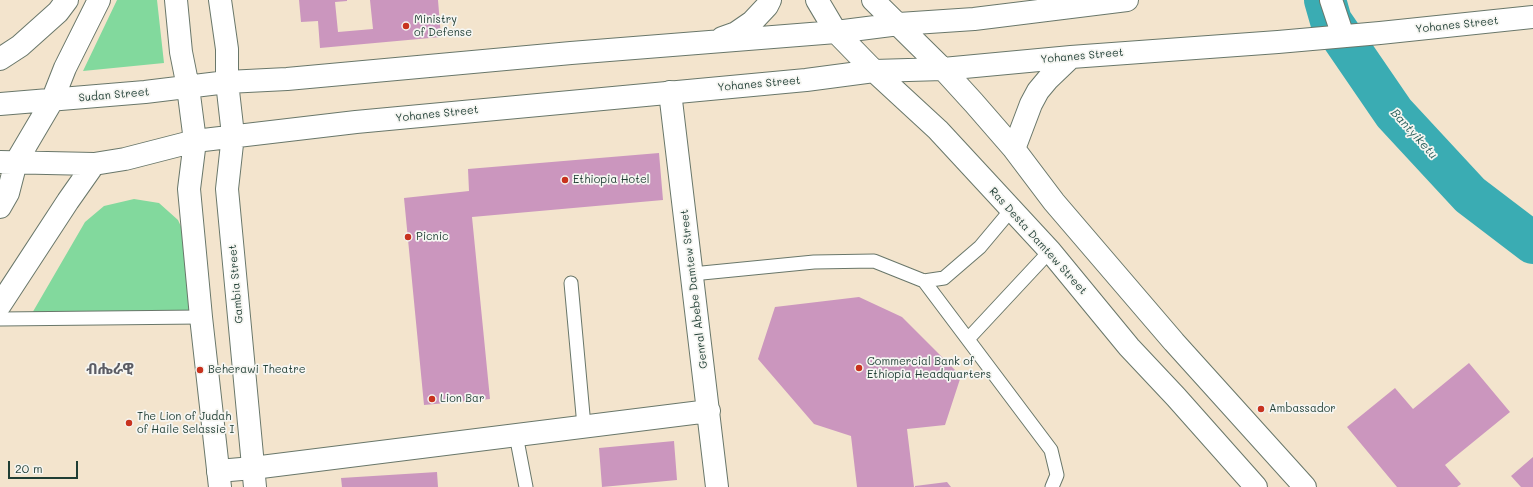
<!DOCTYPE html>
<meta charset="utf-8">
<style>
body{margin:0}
#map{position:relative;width:1533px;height:487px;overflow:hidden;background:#f3e4cd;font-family:Mali,sans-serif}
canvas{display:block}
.scale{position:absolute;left:8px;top:461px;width:70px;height:18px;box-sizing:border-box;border:2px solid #1f3d34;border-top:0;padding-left:5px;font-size:12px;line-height:14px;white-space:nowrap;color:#1f3d34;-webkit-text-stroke:3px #f6f6f2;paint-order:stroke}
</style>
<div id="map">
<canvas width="1533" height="487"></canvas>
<div class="scale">20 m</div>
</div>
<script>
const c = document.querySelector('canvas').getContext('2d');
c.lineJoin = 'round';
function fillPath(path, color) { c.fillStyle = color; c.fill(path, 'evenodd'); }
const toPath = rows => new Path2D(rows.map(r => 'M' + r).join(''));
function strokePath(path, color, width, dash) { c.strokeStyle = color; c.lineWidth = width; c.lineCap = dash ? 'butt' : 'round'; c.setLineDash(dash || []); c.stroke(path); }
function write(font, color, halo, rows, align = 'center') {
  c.font = font + ' Mali,"Noto Sans Ethiopic",sans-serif'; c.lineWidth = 3.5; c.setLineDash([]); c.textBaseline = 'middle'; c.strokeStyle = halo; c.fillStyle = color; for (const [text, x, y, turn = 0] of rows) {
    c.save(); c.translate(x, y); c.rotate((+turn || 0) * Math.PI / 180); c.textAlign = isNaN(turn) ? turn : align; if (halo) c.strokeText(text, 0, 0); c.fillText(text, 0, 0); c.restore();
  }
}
fillPath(toPath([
 [117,0,157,0,164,63,83,71],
 [134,199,159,203,178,220,189,244,191,314,31,315,85,222,104,206]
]), '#82d99d');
strokePath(toPath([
 [1325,0,1331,21,1394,113,1470,195,1533,243]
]), '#3aacb3', 42);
fillPath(toPath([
 [299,0,347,0,347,1,335,2,338,32,373,29,370,0,438,0,441,37,320,48,318,21,301,22],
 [659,153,663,200,472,217,490,399,424,405,404,198,469,191,468,169],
 [859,297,902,317,961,376,945,425,907,429,914,487,857,487,851,436,814,424,758,359,775,307],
 [1469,363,1510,412,1445,465,1461,484,1457,487,1397,487,1347,427,1395,388,1413,409],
 [674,441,677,480,602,487,599,448],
 [1533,457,1533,487,1521,487,1511,476],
 [437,472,438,487,342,487,341,478],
 [947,482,951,487,915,487,915,486]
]), '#cb96be');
const lane = toPath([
 [692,274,814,262,874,261,924,281,944,278,980,247,1011,210],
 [924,281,1051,450,1057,475,1052,487],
 [571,283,584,426],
 [0,319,201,317],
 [968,339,1050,251],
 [516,435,526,487]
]);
const secondary = toPath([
 [670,92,717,487],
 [218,471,253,468,709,411]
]);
const primary = toPath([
 [176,0,181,52,188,87,195,141,189,189,201,317,220,487],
 [220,0,227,49,227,82,233,135,227,189,255,487],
 [817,0,836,32,874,71,938,130,1050,251,1129,347,1176,397,1256,487],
 [873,0,943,69,974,103,1014,149,1054,202,1174,342,1305,487],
 [1331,0,1343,36],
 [722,38,736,33,752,22,767,6,770,0],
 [0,59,20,46,58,12,67,0],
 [0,104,145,92,227,82,287,79,571,53,836,32,899,24,974,19,1127,0],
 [1014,149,1031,104,1038,91,1048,79,1071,57],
 [0,162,94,164,125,159,195,141,356,122,806,80,874,71,943,69,1071,57,1278,42,1380,33,1533,17],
 [0,207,8,193,16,162,52,101,65,68,99,0],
 [0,305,68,201,94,164]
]);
strokePath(lane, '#69776a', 15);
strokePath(secondary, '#69776a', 24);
strokePath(primary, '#69776a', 24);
strokePath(lane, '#fff', 13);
strokePath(secondary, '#fff', 22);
strokePath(primary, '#fff', 22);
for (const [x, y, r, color] of [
 [406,26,4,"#c8321e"],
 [565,180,4,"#c8321e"],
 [408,237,4,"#c8321e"],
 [859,368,4,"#c8321e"],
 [200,370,4,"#c8321e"],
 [432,399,4,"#c8321e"],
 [1261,409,4,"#c8321e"],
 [129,423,4,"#c8321e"]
]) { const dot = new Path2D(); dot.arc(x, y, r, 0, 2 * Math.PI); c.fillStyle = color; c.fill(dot); strokePath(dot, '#f6f6f2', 1.5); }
write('11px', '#1f3d34', '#f6f6f2', [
 ["Ministry",414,20],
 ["of Defense",414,33],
 ["Ethiopia Hotel",573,180],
 ["Picnic",416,237],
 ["Commercial Bank of",867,362],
 ["Ethiopia Headquarters",867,375],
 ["Beherawi Theatre",208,370],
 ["Lion Bar",440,399],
 ["Ambassador",1269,409],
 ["The Lion of Judah",137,417],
 ["of Haile Selassie I",137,430]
], 'left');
write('11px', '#1f3d34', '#f6f6f2', [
 ["Yohanes Street",1457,25,-6],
 ["Yohanes Street",1082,56,-5],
 ["Yohanes Street",759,84,-5],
 ["Sudan Street",114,95,-5],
 ["Yohanes Street",437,114,-6],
 ["Ras Desta Damtew Street",1038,241,48],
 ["Gambia Street",236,284,-95],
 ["Genral Abebe Damtew Street",694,289,-97]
]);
write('italic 12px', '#275e5a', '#f6f6f2', [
 ["Bantyiketu",1414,134,48]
]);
write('bold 15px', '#5b5c64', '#f6f6f2', [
 ["ብሔራዊ",110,369]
]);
</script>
